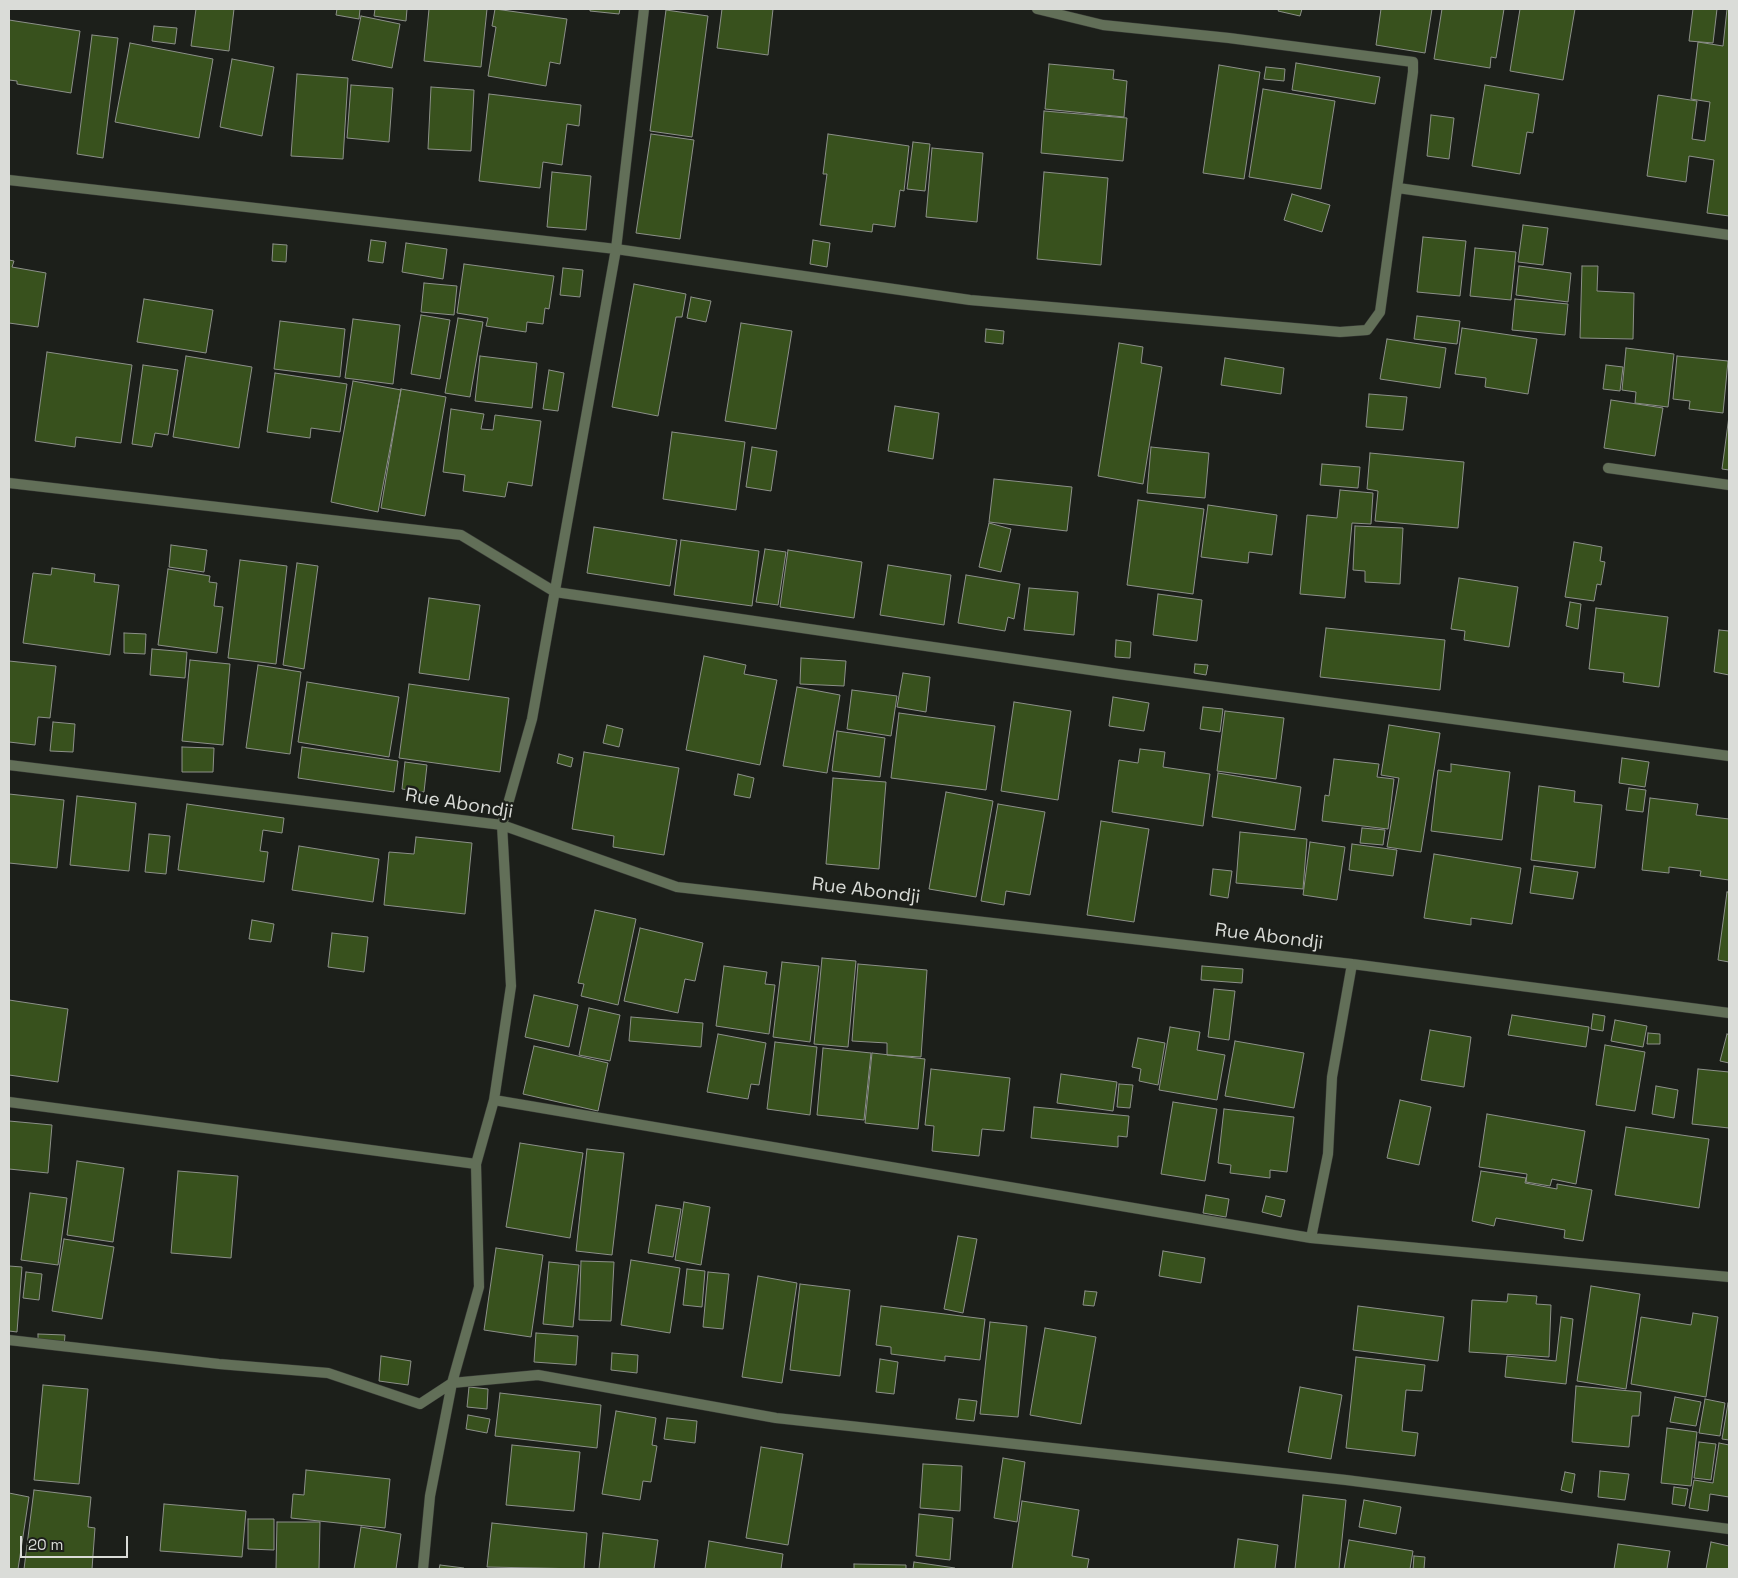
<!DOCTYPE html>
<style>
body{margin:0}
#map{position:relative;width:1738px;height:1578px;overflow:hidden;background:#1c1f1a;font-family:"Space Grotesk",sans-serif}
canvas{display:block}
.frame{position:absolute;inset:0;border:10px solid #dadcd8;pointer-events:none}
.scale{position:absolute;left:20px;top:1536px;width:108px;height:22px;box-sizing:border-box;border:2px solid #dadcd8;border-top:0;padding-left:6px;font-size:15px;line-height:18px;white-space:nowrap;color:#dadcd8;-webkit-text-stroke:4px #1c1f1a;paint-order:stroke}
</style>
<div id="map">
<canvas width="1738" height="1578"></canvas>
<div class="frame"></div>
<div class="scale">20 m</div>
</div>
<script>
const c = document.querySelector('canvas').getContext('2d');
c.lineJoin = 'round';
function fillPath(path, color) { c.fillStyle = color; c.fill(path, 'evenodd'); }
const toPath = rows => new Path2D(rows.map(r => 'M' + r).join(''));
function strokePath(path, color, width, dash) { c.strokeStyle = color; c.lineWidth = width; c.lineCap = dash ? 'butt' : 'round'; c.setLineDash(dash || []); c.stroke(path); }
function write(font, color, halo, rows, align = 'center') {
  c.font = font + ' "Space Grotesk",sans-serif'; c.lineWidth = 5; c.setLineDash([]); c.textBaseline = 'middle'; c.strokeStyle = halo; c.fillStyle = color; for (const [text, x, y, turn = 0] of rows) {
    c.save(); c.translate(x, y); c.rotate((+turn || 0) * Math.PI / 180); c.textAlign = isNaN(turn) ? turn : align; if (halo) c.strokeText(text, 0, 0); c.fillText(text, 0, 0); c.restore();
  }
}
const building = toPath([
 [196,9,234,9,229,51,191,46,196,9],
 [337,9,360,9,359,19,336,15,337,9],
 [375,9,407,9,406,21,374,16,375,9],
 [429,9,487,9,481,67,424,61,429,9],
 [495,9,567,19,560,64,550,62,546,86,488,76,496,27,492,26,495,9],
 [590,9,620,9,619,14,590,11,590,9],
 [722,9,773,9,768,55,717,48,722,9],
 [1279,9,1302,9,1300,16,1278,11,1279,9],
 [1381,9,1432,9,1425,53,1376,45,1381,9],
 [1442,9,1504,9,1496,58,1491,57,1490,68,1434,59,1442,9],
 [1520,9,1575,9,1563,80,1510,71,1520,9],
 [1693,9,1717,9,1713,43,1689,41,1693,9],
 [1727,9,1729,9,1729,216,1707,213,1714,160,1689,156,1686,182,1647,176,1658,95,1697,101,1692,139,1705,141,1710,102,1691,99,1698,42,1723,46,1727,9],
 [666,10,708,16,692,137,650,131,666,10],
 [361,16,400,24,392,68,352,60,361,16],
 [9,20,80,31,71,93,17,84,17,81,9,80,9,20],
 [154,26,177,28,175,44,152,41,154,26],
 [92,35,118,38,103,158,77,154,92,35],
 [130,43,213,59,199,138,115,122,130,43],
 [232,59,274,67,262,136,220,127,232,59],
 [1296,63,1380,77,1375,104,1292,90,1296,63],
 [1049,64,1114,70,1113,79,1127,81,1124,117,1045,109,1049,64],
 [1219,65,1260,72,1244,179,1203,173,1219,65],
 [1266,67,1285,69,1284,81,1264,79,1266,67],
 [297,74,348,78,343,159,291,156,297,74],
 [351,85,393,88,389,142,347,138,351,85],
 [1485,85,1539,94,1533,133,1527,132,1520,174,1472,166,1485,85],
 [431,87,474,90,471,151,428,149,431,87],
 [1263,89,1335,101,1321,189,1249,177,1263,89],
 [489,94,581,105,579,126,567,124,562,165,543,162,540,188,479,181,489,94],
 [1044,111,1127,118,1123,161,1041,153,1044,111],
 [1431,115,1454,118,1449,159,1427,156,1431,115],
 [651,134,694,140,680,239,636,233,651,134],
 [828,134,909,146,904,191,900,190,895,227,873,224,872,232,820,225,827,174,823,174,828,134],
 [913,142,930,144,925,191,907,189,913,142],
 [932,148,983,153,977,222,926,217,932,148],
 [552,172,591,176,586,230,547,227,552,172],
 [1044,172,1108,178,1101,265,1037,259,1044,172],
 [1292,194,1330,205,1322,232,1284,220,1292,194],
 [1523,225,1548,228,1543,265,1518,262,1523,225],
 [1423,237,1466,241,1460,296,1417,292,1423,237],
 [371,240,386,242,383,263,368,261,371,240],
 [813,240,830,243,827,267,810,264,813,240],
 [406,243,447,249,443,279,402,272,406,243],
 [273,244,287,245,286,262,272,261,273,244],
 [1475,248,1516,252,1511,300,1470,296,1475,248],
 [9,260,14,261,12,267,46,273,38,327,9,323,9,260],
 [464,264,554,276,549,309,545,308,543,324,527,322,526,332,486,326,488,318,457,313,464,264],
 [1519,266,1571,273,1568,302,1516,295,1519,266],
 [1582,266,1598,266,1597,291,1634,293,1633,339,1580,338,1582,266],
 [563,268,583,270,580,297,560,295,563,268],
 [424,283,457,286,454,315,421,312,424,283],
 [634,284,686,294,682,317,676,317,658,416,612,407,634,284],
 [691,297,711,301,706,322,687,318,691,297],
 [144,299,213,310,206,353,137,342,144,299],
 [1515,299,1568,304,1565,335,1512,330,1515,299],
 [421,315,450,320,440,379,411,374,421,315],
 [1417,316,1460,321,1457,344,1414,339,1417,316],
 [458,318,483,322,470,397,445,393,458,318],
 [353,319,400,325,393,384,345,378,353,319],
 [280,321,345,329,340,377,274,369,280,321],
 [741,323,792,331,776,429,725,421,741,323],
 [1462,328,1537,339,1528,394,1485,387,1486,378,1455,374,1462,328],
 [986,329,1004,331,1003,344,985,342,986,329],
 [1387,339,1446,348,1440,388,1380,379,1387,339],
 [1119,343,1143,347,1141,363,1162,367,1143,484,1098,476,1119,343],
 [1626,348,1674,354,1668,407,1635,403,1636,392,1622,390,1626,348],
 [47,352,132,365,121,443,76,437,75,447,35,441,47,352],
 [186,356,252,367,239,448,173,437,186,356],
 [480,356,537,363,532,408,475,401,480,356],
 [1677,356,1728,361,1723,413,1689,409,1690,401,1673,399,1677,356],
 [1225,358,1284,368,1281,394,1221,385,1225,358],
 [143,365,178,370,168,435,155,433,152,447,132,444,143,365],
 [1606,365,1623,367,1620,391,1603,389,1606,365],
 [549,370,564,373,558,411,543,409,549,370],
 [275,373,347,384,340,432,311,428,310,438,267,432,275,373],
 [353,381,401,390,378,512,331,502,353,381],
 [401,389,446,397,425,516,381,508,401,389],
 [1369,394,1407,397,1403,430,1366,427,1369,394],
 [1611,400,1663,408,1655,456,1604,448,1611,400],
 [895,406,939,413,933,459,888,451,895,406],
 [451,409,484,414,481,429,493,430,495,415,541,421,532,486,508,482,505,497,463,491,465,475,443,472,451,409],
 [1729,416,1729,470,1722,469,1729,416],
 [672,432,745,442,736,510,663,499,672,432],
 [752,447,777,451,771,491,746,487,752,447],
 [1151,447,1209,453,1205,498,1147,493,1151,447],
 [1370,453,1464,462,1458,528,1375,521,1378,491,1367,489,1370,453],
 [1322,464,1360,467,1358,488,1320,485,1322,464],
 [994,479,1072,487,1067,531,989,522,994,479],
 [1340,490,1373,493,1371,524,1352,523,1345,598,1300,594,1307,515,1337,518,1340,490],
 [1138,500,1204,509,1193,594,1127,585,1138,500],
 [1208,505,1277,515,1272,555,1249,552,1248,563,1201,557,1208,505],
 [989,523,1011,529,1001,572,979,567,989,523],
 [1355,526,1403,528,1400,584,1365,582,1365,571,1353,570,1355,526],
 [594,527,677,540,670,586,587,573,594,527],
 [681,540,759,551,752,606,674,595,681,540],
 [1574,542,1602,547,1600,561,1605,562,1601,585,1597,584,1594,601,1565,597,1574,542],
 [171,545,207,550,204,572,169,567,171,545],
 [765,549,786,552,778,605,756,602,765,549],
 [788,550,862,562,854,618,780,607,788,550],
 [240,560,287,566,276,664,228,658,240,560],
 [297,563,318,566,304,669,283,665,297,563],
 [888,565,951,575,944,625,880,615,888,565],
 [52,568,95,574,94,582,119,585,110,655,23,643,33,573,51,575,52,568],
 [168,569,210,576,209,582,217,583,214,606,223,607,217,653,158,645,168,569],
 [966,575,1020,584,1014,619,1008,617,1005,631,958,623,966,575],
 [1459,578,1518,587,1509,647,1464,640,1465,631,1451,629,1459,578],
 [1029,588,1078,592,1074,635,1024,630,1029,588],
 [1158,594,1202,600,1197,641,1153,635,1158,594],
 [429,598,480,605,469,680,419,673,429,598],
 [1570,602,1581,604,1578,629,1566,626,1570,602],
 [1596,608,1668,617,1659,687,1623,682,1624,673,1589,669,1596,608],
 [1326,628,1445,640,1440,690,1320,677,1326,628],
 [1719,630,1729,631,1729,675,1714,672,1719,630],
 [124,633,146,634,145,654,124,653,124,633],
 [1116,640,1131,642,1130,658,1115,657,1116,640],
 [152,649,187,652,185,678,150,675,152,649],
 [704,656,746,665,744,674,777,680,760,765,686,750,704,656],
 [801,658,846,661,844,686,800,684,801,658],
 [190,660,230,664,223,745,182,741,190,660],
 [9,661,56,666,50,718,38,717,35,745,9,742,9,661],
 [1195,664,1208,665,1206,675,1194,673,1195,664],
 [258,665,301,672,290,754,246,748,258,665],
 [903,673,930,677,926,712,897,707,903,673],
 [307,682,399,697,389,757,298,742,307,682],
 [409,684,509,698,500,772,399,758,409,684],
 [797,687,840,695,827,773,783,766,797,687],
 [852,690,897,696,891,736,847,729,852,690],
 [1113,697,1149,703,1144,731,1109,726,1113,697],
 [1014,702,1071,711,1058,800,1001,791,1014,702],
 [1203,707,1223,709,1220,732,1200,729,1203,707],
 [1225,711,1284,718,1276,779,1217,771,1225,711],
 [899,713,995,726,986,790,891,778,899,713],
 [53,722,75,724,73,752,50,751,53,722],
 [607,725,623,729,619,747,603,743,607,725],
 [1389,725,1440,733,1421,852,1387,847,1399,778,1381,775,1389,725],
 [837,731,885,738,880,777,832,771,837,731],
 [182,747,214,748,213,772,182,772,182,747],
 [302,747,398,761,394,792,298,778,302,747],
 [1140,749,1165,752,1163,767,1210,774,1203,826,1112,812,1119,760,1138,763,1140,749],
 [584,752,679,768,664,855,613,847,614,836,572,829,584,752],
 [559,754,573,758,571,767,557,763,559,754],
 [1622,758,1649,762,1645,787,1619,783,1622,758],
 [1334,759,1379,764,1377,777,1394,779,1388,829,1322,821,1325,795,1329,796,1334,759],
 [405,762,427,765,424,792,402,789,405,762],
 [1451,764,1510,772,1502,840,1431,831,1438,770,1451,772,1451,764],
 [1218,773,1301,787,1295,830,1212,817,1218,773],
 [738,774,754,778,750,798,734,795,738,774],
 [833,778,886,782,879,869,826,864,833,778],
 [1539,786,1575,791,1574,802,1602,805,1595,868,1531,860,1539,786],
 [1629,788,1646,790,1643,812,1626,810,1629,788],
 [946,792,993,801,976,897,929,889,946,792],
 [9,794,64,800,57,868,9,863,9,794],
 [77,796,136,803,129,871,70,865,77,796],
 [1650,798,1698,804,1696,815,1729,819,1729,880,1700,876,1701,871,1669,867,1669,873,1642,870,1650,798],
 [187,804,284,818,282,833,263,830,260,851,268,852,264,882,178,870,187,804],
 [998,804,1045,812,1030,895,1006,891,1004,905,981,901,998,804],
 [1101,821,1149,829,1134,922,1087,915,1101,821],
 [1362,828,1385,830,1383,845,1360,843,1362,828],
 [1240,832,1307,839,1303,889,1236,883,1240,832],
 [149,834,170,836,166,874,145,872,149,834],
 [416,837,472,843,465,914,384,905,389,852,414,854,416,837],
 [1310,842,1345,847,1337,900,1303,895,1310,842],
 [1352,844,1397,850,1393,876,1349,870,1352,844],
 [299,846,379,859,373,902,292,890,299,846],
 [1434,854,1521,868,1512,924,1471,918,1471,925,1424,918,1434,854],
 [1534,866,1578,872,1573,899,1530,893,1534,866],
 [1213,869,1232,871,1228,898,1210,895,1213,869],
 [1727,892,1729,892,1729,962,1718,960,1727,892],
 [595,910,636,919,618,1005,581,996,584,984,578,983,595,910],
 [252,920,274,924,271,942,249,939,252,920],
 [640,928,703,943,695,981,685,979,678,1013,624,1001,640,928],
 [332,933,368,937,364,972,328,967,332,933],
 [822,958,856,961,848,1047,814,1044,822,958],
 [782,962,819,966,810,1042,773,1037,782,962],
 [858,964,927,970,921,1057,887,1055,887,1043,852,1041,858,964],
 [724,966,767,972,765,984,775,985,769,1034,716,1026,724,966],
 [1202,966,1243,969,1242,983,1201,980,1202,966],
 [1214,989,1235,991,1229,1040,1208,1037,1214,989],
 [534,995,578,1005,569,1047,525,1037,534,995],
 [9,1000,68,1009,58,1082,9,1075,9,1000],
 [589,1008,620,1015,610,1061,579,1055,589,1008],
 [1593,1014,1605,1016,1603,1031,1591,1029,1593,1014],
 [1512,1015,1589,1027,1586,1047,1508,1035,1512,1015],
 [631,1017,703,1023,701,1047,629,1041,631,1017],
 [1615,1020,1647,1026,1643,1047,1611,1041,1615,1020],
 [1170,1027,1200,1032,1197,1050,1225,1055,1217,1100,1159,1090,1170,1027],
 [1430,1030,1471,1037,1464,1087,1421,1080,1430,1030],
 [1648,1033,1660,1034,1660,1044,1647,1044,1648,1033],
 [718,1034,766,1043,759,1085,751,1084,748,1099,707,1092,718,1034],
 [1727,1034,1729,1035,1729,1063,1720,1061,1727,1034],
 [1138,1038,1165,1043,1158,1085,1139,1081,1141,1069,1132,1067,1138,1038],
 [1235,1041,1304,1053,1294,1108,1225,1096,1235,1041],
 [775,1042,817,1047,810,1115,767,1109,775,1042],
 [1605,1045,1645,1052,1635,1111,1596,1105,1605,1045],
 [534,1046,608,1063,598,1111,523,1094,534,1046],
 [823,1048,871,1053,864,1120,817,1115,823,1048],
 [872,1053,925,1059,918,1129,865,1123,872,1053],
 [931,1069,1010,1078,1004,1131,982,1129,979,1156,932,1151,934,1126,925,1125,931,1069],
 [1698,1069,1729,1072,1729,1128,1692,1124,1698,1069],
 [1061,1074,1117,1082,1113,1111,1057,1103,1061,1074],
 [1119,1084,1133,1085,1130,1108,1117,1107,1119,1084],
 [1656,1086,1678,1090,1674,1118,1652,1114,1656,1086],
 [1400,1100,1431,1107,1419,1165,1387,1158,1400,1100],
 [1173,1102,1217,1109,1205,1181,1161,1174,1173,1102],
 [1034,1107,1129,1116,1127,1137,1118,1136,1118,1147,1031,1138,1034,1107],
 [1224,1109,1294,1117,1287,1172,1270,1170,1270,1178,1230,1173,1231,1165,1218,1163,1224,1109],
 [1487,1114,1585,1131,1576,1184,1552,1179,1550,1186,1526,1182,1527,1174,1479,1167,1487,1114],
 [9,1121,52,1125,48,1173,9,1169,9,1121],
 [1626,1127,1709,1139,1699,1208,1615,1195,1626,1127],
 [520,1143,583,1153,570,1238,506,1227,520,1143],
 [587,1149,624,1153,612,1255,576,1251,587,1149],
 [77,1161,124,1168,113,1242,67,1235,77,1161],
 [178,1171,238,1176,231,1258,171,1253,178,1171],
 [1481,1171,1526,1178,1525,1183,1557,1189,1557,1184,1592,1190,1583,1241,1564,1238,1565,1230,1496,1218,1494,1226,1472,1221,1481,1171],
 [30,1193,67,1198,58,1265,21,1260,30,1193],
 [1206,1195,1229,1199,1226,1217,1203,1213,1206,1195],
 [1266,1196,1285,1200,1281,1217,1262,1212,1266,1196],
 [684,1202,710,1207,701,1265,675,1260,684,1202],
 [656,1205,681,1209,673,1257,648,1253,656,1205],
 [958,1236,977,1239,963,1313,944,1309,958,1236],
 [64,1239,114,1247,102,1319,52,1311,64,1239],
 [496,1248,543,1255,531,1337,484,1330,496,1248],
 [1163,1251,1205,1258,1201,1283,1159,1276,1163,1251],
 [631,1260,680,1268,670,1333,621,1325,631,1260],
 [581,1261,614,1262,611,1321,579,1320,581,1261],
 [549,1262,579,1265,573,1327,543,1324,549,1262],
 [9,1266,22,1267,17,1332,9,1331,9,1266],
 [687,1269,705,1271,702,1307,683,1305,687,1269],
 [26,1272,42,1274,39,1300,23,1298,26,1272],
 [708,1272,729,1274,723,1329,703,1327,708,1272],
 [758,1276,797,1283,782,1383,742,1377,758,1276],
 [800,1284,850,1290,840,1376,790,1370,800,1284],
 [1591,1286,1640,1294,1626,1389,1577,1381,1591,1286],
 [1085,1291,1097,1292,1094,1306,1083,1305,1085,1291],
 [1508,1294,1537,1296,1536,1304,1551,1305,1549,1357,1469,1352,1472,1300,1507,1302,1508,1294],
 [881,1306,985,1319,980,1360,945,1356,945,1361,891,1354,891,1347,876,1345,881,1306],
 [1358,1306,1444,1317,1438,1361,1353,1350,1358,1306],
 [1693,1313,1718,1317,1706,1397,1631,1384,1641,1317,1691,1325,1693,1313],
 [1561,1317,1573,1319,1566,1384,1505,1377,1507,1356,1556,1361,1561,1317],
 [990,1322,1027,1326,1018,1417,980,1414,990,1322],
 [1045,1328,1096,1337,1081,1424,1030,1415,1045,1328],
 [536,1333,578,1336,576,1365,534,1362,536,1333],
 [38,1334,65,1335,64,1347,38,1347,38,1334],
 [612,1353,638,1355,637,1373,611,1370,612,1353],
 [381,1356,411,1361,408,1385,379,1381,381,1356],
 [1356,1357,1425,1365,1422,1391,1406,1390,1402,1431,1418,1433,1415,1456,1346,1448,1356,1357],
 [880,1359,898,1362,894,1394,876,1392,880,1359],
 [43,1385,88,1389,79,1484,34,1480,43,1385],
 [1576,1386,1641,1392,1639,1416,1632,1416,1629,1447,1572,1442,1576,1386],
 [469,1387,488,1389,487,1409,467,1407,469,1387],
 [1300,1387,1342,1395,1331,1459,1288,1452,1300,1387],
 [500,1393,601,1405,597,1448,495,1436,500,1393],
 [1675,1397,1701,1402,1696,1426,1670,1422,1675,1397],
 [959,1399,977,1401,974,1421,956,1419,959,1399],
 [1705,1399,1725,1403,1720,1436,1699,1433,1705,1399],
 [1728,1403,1729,1403,1729,1440,1722,1439,1728,1403],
 [616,1411,656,1418,652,1445,657,1446,651,1482,643,1481,640,1500,602,1494,616,1411],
 [468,1415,490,1419,487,1433,466,1429,468,1415],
 [667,1418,697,1421,695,1443,664,1439,667,1418],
 [1667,1428,1697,1432,1691,1486,1661,1483,1667,1428],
 [1699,1442,1716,1444,1711,1480,1694,1478,1699,1442],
 [1719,1443,1729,1445,1729,1497,1710,1494,1708,1511,1689,1508,1694,1480,1713,1483,1719,1443],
 [512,1445,580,1452,574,1511,506,1505,512,1445],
 [761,1447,803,1454,788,1545,746,1538,761,1447],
 [1003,1458,1025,1462,1017,1522,994,1518,1003,1458],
 [923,1464,962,1466,960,1511,920,1508,923,1464],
 [306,1470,390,1479,385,1528,291,1518,293,1494,304,1495,306,1470],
 [1600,1471,1629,1474,1625,1500,1598,1497,1600,1471],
 [1565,1472,1575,1474,1572,1493,1561,1490,1565,1472],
 [1674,1487,1688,1489,1685,1506,1672,1504,1674,1487],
 [34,1490,91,1497,88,1527,95,1528,92,1569,24,1569,34,1490],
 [9,1493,29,1497,18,1569,9,1569,9,1493],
 [1303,1495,1346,1500,1339,1569,1295,1569,1303,1495],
 [1364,1500,1401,1507,1396,1534,1359,1527,1364,1500],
 [1022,1501,1079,1510,1072,1556,1089,1559,1087,1569,1012,1569,1022,1501],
 [164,1504,246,1511,242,1557,160,1551,164,1504],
 [919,1514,953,1518,950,1560,916,1556,919,1514],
 [248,1519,274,1519,274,1550,248,1549,248,1519],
 [277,1522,320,1522,319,1569,276,1569,277,1522],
 [492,1523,587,1533,584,1569,487,1567,492,1523],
 [361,1527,401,1534,396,1569,354,1569,361,1527],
 [603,1533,658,1540,654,1569,599,1569,603,1533],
 [1238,1539,1278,1545,1275,1569,1234,1569,1238,1539],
 [1349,1540,1413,1551,1410,1569,1344,1569,1349,1540],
 [709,1541,783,1554,781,1569,705,1569,709,1541],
 [1711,1542,1729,1546,1729,1569,1706,1569,1711,1542],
 [1618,1544,1670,1551,1667,1569,1614,1569,1618,1544],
 [1414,1556,1425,1557,1424,1569,1413,1569,1414,1556],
 [914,1562,955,1568,955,1569,913,1569,914,1562],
 [854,1564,906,1565,906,1569,854,1569,854,1564],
 [440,1565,464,1568,464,1569,439,1569,440,1565]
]);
fillPath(building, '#38511d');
strokePath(building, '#8c9089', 1);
const minor = toPath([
 [9,180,616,249,970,300,1340,332,1367,330,1380,312,1413,72,1413,62,1229,38,1103,25,1037,9],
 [1398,188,1729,235],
 [1608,468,1729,485],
 [9,483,461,535,555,592,1125,675,1729,756],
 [9,765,502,825,677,887,1352,964,1729,1013],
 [494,1100,1311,1238,1729,1277],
 [9,1102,476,1164],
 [1311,1238,1328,1154,1332,1077,1352,964],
 [9,1340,219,1364,328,1373,420,1404,452,1383,538,1375,776,1418,1346,1480,1729,1529],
 [423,1569,430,1496,452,1383,479,1287,476,1164,494,1100,511,986,502,825,532,719,616,249,644,9]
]);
strokePath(minor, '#373935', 11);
strokePath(minor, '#626f58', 10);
write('19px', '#dadcd8', '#1c1f1a', [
 ["Rue Abondji",459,804,9],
 ["Rue Abondji",866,891,7],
 ["Rue Abondji",1269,937,7]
]);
</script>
